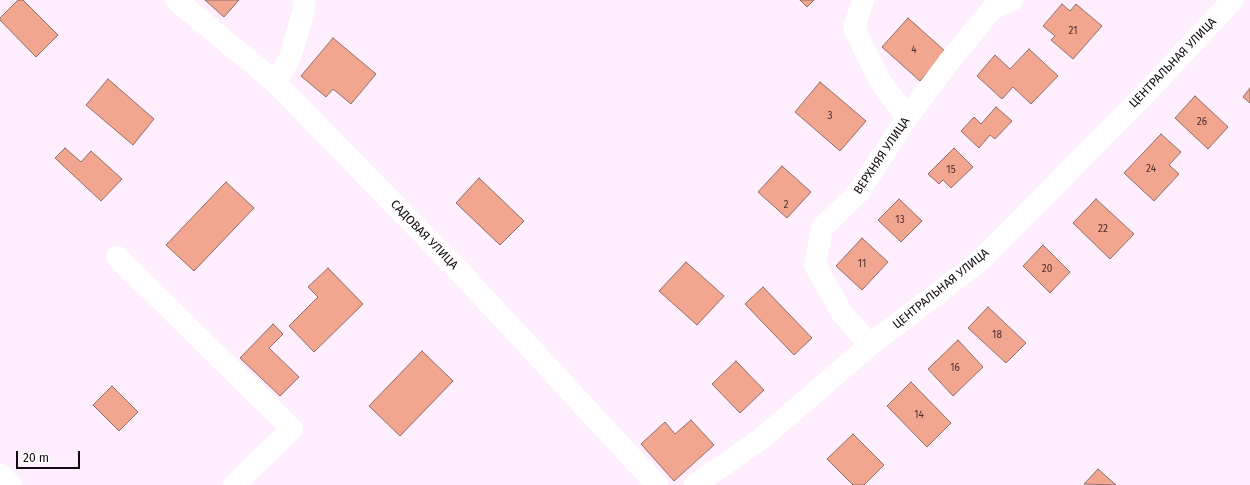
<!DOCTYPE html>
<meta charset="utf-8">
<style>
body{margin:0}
#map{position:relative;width:1250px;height:485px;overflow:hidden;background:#ffeefd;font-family:"Fira Sans",sans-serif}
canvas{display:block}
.scale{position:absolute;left:16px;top:451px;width:64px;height:18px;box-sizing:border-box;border:2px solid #120911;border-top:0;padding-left:5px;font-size:12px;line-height:14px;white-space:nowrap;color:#120911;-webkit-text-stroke:3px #fff;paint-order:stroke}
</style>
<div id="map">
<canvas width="1250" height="485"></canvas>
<div class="scale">20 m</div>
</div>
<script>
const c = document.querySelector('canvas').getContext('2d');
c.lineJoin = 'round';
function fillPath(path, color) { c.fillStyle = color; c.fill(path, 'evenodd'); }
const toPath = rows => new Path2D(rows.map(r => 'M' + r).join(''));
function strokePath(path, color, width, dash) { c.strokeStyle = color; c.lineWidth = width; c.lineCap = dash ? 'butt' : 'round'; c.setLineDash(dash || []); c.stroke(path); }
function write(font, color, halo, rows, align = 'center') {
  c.font = font + ' "Fira Sans",sans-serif'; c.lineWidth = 3; c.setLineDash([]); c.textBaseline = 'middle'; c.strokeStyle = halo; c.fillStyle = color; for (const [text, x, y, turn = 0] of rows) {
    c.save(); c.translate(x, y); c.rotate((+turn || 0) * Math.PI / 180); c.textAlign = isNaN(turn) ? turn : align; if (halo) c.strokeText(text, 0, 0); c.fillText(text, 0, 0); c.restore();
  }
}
const building = toPath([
 [18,0,23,0,58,35,36,57,0,20,0,18,18,0],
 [205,0,239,0,224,17,205,0],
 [800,0,814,0,807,7,800,0],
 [1062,4,1070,11,1076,4,1102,26,1073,59,1051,40,1055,36,1043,26,1062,4],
 [908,18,946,52,920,81,882,47,908,18],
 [333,38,376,74,351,104,333,89,326,97,301,76,333,38],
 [1029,49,1058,76,1031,104,1013,87,1002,99,977,76,995,55,1010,69,1029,49],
 [108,79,154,119,133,145,86,105,108,79],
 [820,82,866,121,840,151,795,112,820,82],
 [1250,88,1250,103,1243,97,1250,88],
 [1195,96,1228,127,1208,149,1175,118,1195,96],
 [996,107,1012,121,995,139,990,135,979,148,961,131,974,117,981,124,996,107],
 [1161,134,1181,152,1169,165,1179,174,1154,201,1124,173,1161,134],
 [65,148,81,162,91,151,122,179,101,201,55,158,65,148],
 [954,148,973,167,951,188,943,180,939,184,928,174,954,148],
 [782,166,811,192,787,218,758,192,782,166],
 [479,178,524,221,500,245,456,203,479,178],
 [226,182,254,208,194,271,166,245,226,182],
 [899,199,922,221,901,242,878,220,899,199],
 [1096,199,1134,234,1110,259,1073,223,1096,199],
 [862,238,888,262,862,290,836,266,862,238],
 [1043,245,1070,272,1050,293,1023,266,1043,245],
 [686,262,724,296,697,325,659,291,686,262],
 [328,268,363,304,314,352,289,326,318,297,308,287,328,268],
 [763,287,812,338,794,355,745,304,763,287],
 [988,307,1026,343,1006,363,968,328,988,307],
 [273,324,283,334,269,348,299,377,280,396,240,358,273,324],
 [958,340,983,367,953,396,928,369,958,340],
 [422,351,453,381,400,436,369,406,422,351],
 [736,361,764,390,740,413,712,384,736,361],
 [911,382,951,423,927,447,887,406,911,382],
 [112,386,138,412,119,431,93,405,112,386],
 [691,420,714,445,674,481,641,444,665,422,675,434,691,420],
 [853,434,884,465,864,485,853,485,827,459,853,434],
 [1098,469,1116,485,1084,484,1098,469]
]);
fillPath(building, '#f2a58f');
strokePath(building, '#8e6e66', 1);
strokePath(toPath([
 [176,0,275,82,462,274,657,485],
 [863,0,854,28,879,79,907,118],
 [275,82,290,58,304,9,304,0],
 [117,257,292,429,234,485],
 [870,345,842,313,815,265,822,228,858,193,907,118,948,63,993,8,1012,0],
 [0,474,11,485],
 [695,485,761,439,870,345,981,260,1145,94,1233,0]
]), '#fff', 22);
write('10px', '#4a3030', null, [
 ["21",1073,31],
 ["4",914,50],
 ["3",830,116],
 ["26",1202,122],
 ["24",1151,169],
 ["15",951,170],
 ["2",786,205],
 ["13",900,220],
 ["22",1103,229],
 ["11",862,264],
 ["20",1047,269],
 ["18",997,335],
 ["16",955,368],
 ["14",919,415]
]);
write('12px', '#120911', '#fff', [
 ["ЦЕНТРАЛЬНАЯ УЛИЦА",1173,63,-46],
 ["ВЕРХНЯЯ УЛИЦА",882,156,-56],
 ["САДОВАЯ УЛИЦА",424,235,46],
 ["ЦЕНТРАЛЬНАЯ УЛИЦА",941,289,-39]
]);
</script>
